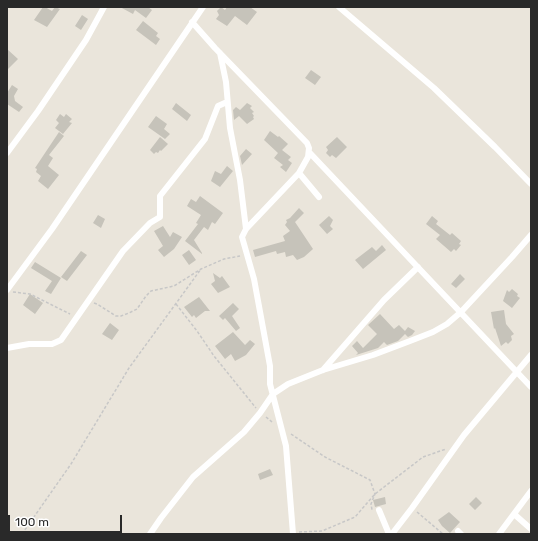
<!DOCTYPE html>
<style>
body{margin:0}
#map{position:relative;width:538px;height:541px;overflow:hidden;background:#eae5db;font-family:Rubik,sans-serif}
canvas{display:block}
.frame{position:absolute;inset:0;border:8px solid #292929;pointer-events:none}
.scale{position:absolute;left:8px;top:515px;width:114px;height:18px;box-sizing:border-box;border:2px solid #292929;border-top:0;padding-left:5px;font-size:12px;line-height:14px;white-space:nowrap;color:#292929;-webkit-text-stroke:3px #fff;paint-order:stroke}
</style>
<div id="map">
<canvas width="538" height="541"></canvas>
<div class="frame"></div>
<div class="scale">100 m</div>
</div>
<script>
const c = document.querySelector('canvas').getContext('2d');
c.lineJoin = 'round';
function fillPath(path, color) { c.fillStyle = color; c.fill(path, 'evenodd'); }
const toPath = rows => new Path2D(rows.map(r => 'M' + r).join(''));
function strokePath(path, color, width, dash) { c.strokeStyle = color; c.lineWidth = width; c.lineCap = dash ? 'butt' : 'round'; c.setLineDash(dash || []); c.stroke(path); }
fillPath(toPath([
 [43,7,45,7,52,11,55,7,60,9,47,27,34,20],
 [120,7,148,7,152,10,146,18,135,10,133,14],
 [221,7,225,10,227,7,250,7,257,12,247,25,235,16,227,26,216,19,219,15,217,11],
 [82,15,88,19,81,30,75,26],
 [143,21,158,33,156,36,160,39,156,45,136,30],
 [7,49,18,59,7,70],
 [311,70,321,77,315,85,305,78],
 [12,85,18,89,14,96,15,101,23,107,19,112,7,104,7,93],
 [176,103,191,115,187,121,172,109],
 [247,103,252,106,250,108,254,112,252,113,254,116,253,117,254,119,247,124,239,116,234,120,233,110,236,107,240,110],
 [60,114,64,117,66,114,72,119,69,122,72,123,63,134,55,128,59,123,56,120],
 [156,116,167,124,164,129,170,134,165,139,148,127],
 [270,131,278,137,279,136,288,144,282,150,291,157,288,160,292,163,286,172,280,167,283,165,274,158,278,153,264,140],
 [59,132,64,136,49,155,53,158,48,166,59,175,48,189,38,181,41,176,36,172,37,169,35,168],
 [160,137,168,144,161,151,160,150,158,153,156,152,154,154,150,150],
 [337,137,347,147,336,158,332,155,330,157,326,153,328,150,326,147],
 [246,149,252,154,242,165,240,156],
 [227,166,233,171,220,187,211,181,215,171,221,174],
 [200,196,223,213,215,224,212,222,208,230,204,227,194,240,202,253,202,254,185,241,198,224,196,223,201,215,187,206,191,199,196,202],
 [299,208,304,213,295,222,313,249,304,257,297,260,293,255,286,257,285,252,277,254,276,251,255,257,253,250,285,241,283,236,290,231,285,225,287,222,286,220,290,218],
 [98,215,105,219,101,228,93,223],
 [329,216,333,220,330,226,333,229,327,234,319,225],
 [432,216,438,221,436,224,450,235,452,233,461,241,459,244,461,245,456,251,454,249,451,252,436,239,440,235,426,224],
 [163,226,170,237,173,232,182,237,174,249,164,257,158,250,163,246,154,231],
 [382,245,386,250,363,269,355,260,372,247,376,251],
 [189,250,196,260,189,265,182,255],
 [81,251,87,255,67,281,61,277],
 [35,262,61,278,51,294,45,291,52,281,31,268],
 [213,273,220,278,222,276,230,287,218,293,211,284,215,281],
 [460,274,465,279,456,288,451,284],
 [512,289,518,294,517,296,520,298,512,308,503,301,507,290,509,292],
 [30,294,43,303,35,314,23,305],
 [199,297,210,311,205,311,196,318,194,315,192,317,184,307],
 [233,303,239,309,232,316,240,328,236,331,225,318,223,320,219,316],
 [504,310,506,324,514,334,511,336,512,340,508,344,506,342,501,346,495,328,494,329,491,312],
 [380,314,394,329,399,325,405,331,408,327,415,331,412,335,408,337,405,334,398,341,387,345,384,342,378,348,356,355,358,353,352,346,357,341,363,348,377,334,368,325],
 [110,323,119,330,112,340,102,334],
 [233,332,245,345,250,340,255,344,246,355,235,361,231,354,225,359,215,346],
 [270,469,273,475,260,480,258,474],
 [385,497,386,504,375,507,373,500],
 [476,497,482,503,475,510,469,504],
 [449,512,460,522,450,533,442,526,438,520]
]), '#c6c3ba');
strokePath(toPath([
 [13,292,30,294,70,314],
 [94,303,97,304,116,316,121,316,129,313,137,309,146,296,151,291,174,286,201,269,224,259,240,256],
 [176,304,197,331,214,356,256,408],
 [266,417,272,422],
 [291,434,325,457,370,480,375,494,371,504,372,510],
 [417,512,443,534],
 [299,532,322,531,355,517,375,494,423,457,446,449],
 [22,534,71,464,129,368,201,269]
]), '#c7c7c7', 1.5, [3, 2]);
strokePath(toPath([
 [339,7,434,88,495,147,531,184],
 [192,22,215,48,307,143,309,148,308,157,299,173,246,229,242,237,254,279,270,366,270,384,286,446,293,534],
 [220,53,226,82,230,128,240,180,246,229],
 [309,152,531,387],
 [7,153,38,111,86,40,104,7],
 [299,173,319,197],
 [7,290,52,229,203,7],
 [7,348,29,344,52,344,61,340,123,251,150,223,160,217,160,196,205,139,218,106,227,102],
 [323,370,384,300,418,267],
 [379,510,389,534],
 [514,514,531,529],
 [458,531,461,534],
 [150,534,161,518,193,477,244,432,260,413,273,394,288,384,323,370,373,355,410,341,433,332,447,324,461,312,512,257,531,235],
 [392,534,412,508,464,435,531,355],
 [499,534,531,491]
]), '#fff', 6);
</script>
